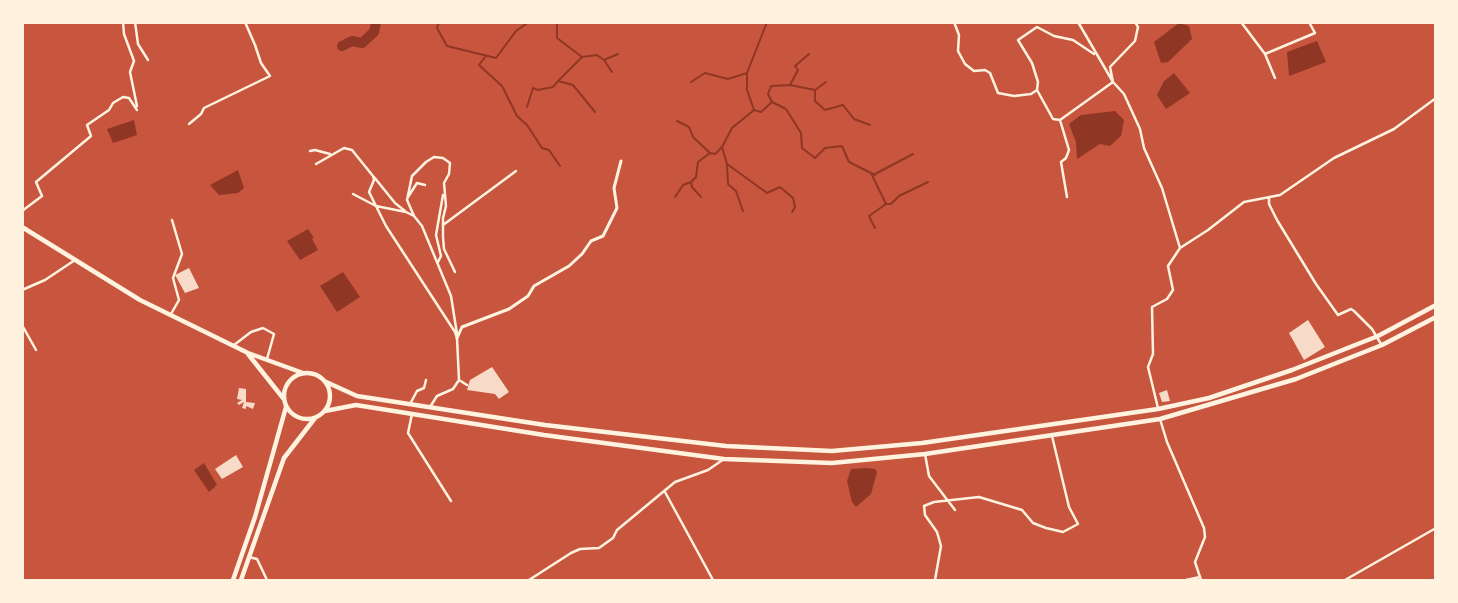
<!DOCTYPE html>
<style>
body{margin:0}
#map{position:relative;width:1458px;height:603px;overflow:hidden;background:#c8553d;font-family:"Golos Text",sans-serif}
canvas{display:block}
.frame{position:absolute;inset:0;border:24px solid #fff3e0;pointer-events:none}
</style>
<div id="map">
<canvas width="1458" height="603"></canvas>
<div class="frame"></div>
</div>
<script>
const c = document.querySelector('canvas').getContext('2d');
c.lineJoin = 'round';
function fillPath(path, color) { c.fillStyle = color; c.fill(path, 'evenodd'); }
const toPath = rows => new Path2D(rows.map(r => 'M' + r).join(''));
function strokePath(path, color, width, dash) { c.strokeStyle = color; c.lineWidth = width; c.lineCap = dash ? 'butt' : 'round'; c.setLineDash(dash || []); c.stroke(path); }
fillPath(toPath([
 [1179,23,1189,26,1192,39,1168,62,1161,63,1154,42],
 [1317,41,1326,62,1289,76,1287,52],
 [1174,73,1190,93,1166,109,1157,95,1164,81],
 [1115,111,1124,120,1121,136,1110,146,1100,144,1077,159,1076,142,1069,124,1081,115],
 [134,120,137,135,113,143,107,129],
 [238,170,244,188,238,193,219,195,210,185],
 [308,229,314,238,312,239,318,250,300,260,287,241],
 [343,272,360,297,337,312,320,286],
 [204,463,217,485,209,492,194,470],
 [865,468,875,469,877,472,871,494,856,507,852,502,847,481,851,469]
]), '#8f3625');
strokePath(toPath([
 [439,22,437,28,447,46,496,58,516,31,529,22],
 [557,22,557,38,582,57,558,81,573,85,595,112],
 [485,57,479,65,502,86,517,116,527,125,542,148,549,150,560,166],
 [582,57,597,55,604,60,612,72],
 [604,60,618,54],
 [691,82,705,73,728,79,747,73],
 [790,85,798,70,795,66,809,54],
 [815,90,815,101,825,110,843,105,854,119,870,125],
 [772,102,786,109,801,133,802,148,815,158,825,148,842,146,849,162,875,175],
 [527,107,533,88,538,90,553,87,558,81],
 [754,110,761,112,772,102,768,94,771,86,790,85,815,90,826,82],
 [677,121,689,127,693,137,710,153,715,154,722,147,732,128,754,110,747,90,747,73,767,22],
 [722,147,727,164,728,184,736,191,743,211],
 [727,164,767,193,780,187,793,198,795,207,792,212],
 [871,173,886,204,869,216,875,228],
 [875,174,913,154],
 [675,197,683,185,691,182],
 [701,197,692,187,691,182,696,177,698,162,710,153],
 [886,204,891,204,899,196,928,182]
]), '#8f3625', 2);
strokePath(toPath([
 [342,46,352,41,362,43,374,32,376,22]
]), '#8f3625', 10);
fillPath(toPath([
 [189,268,199,288,185,293,175,275],
 [1308,320,1325,347,1304,360,1289,333],
 [492,367,509,392,499,399,495,394,467,390,470,380],
 [239,388,246,389,246,402,255,403,253,409,246,406,246,409,242,408,244,402,239,405,237,403,242,400,237,399],
 [1167,390,1170,401,1162,402,1159,393],
 [236,455,243,467,222,479,215,469]
]), '#f7dbc8');
strokePath(toPath([
 [123,22,124,34,134,61,130,72,137,106],
 [135,22,138,44,148,60],
 [954,22,959,35,958,51,965,64,974,71,985,70,990,73,998,93,1014,96,1031,94,1037,90,1038,82,1032,63,1018,40,1037,27,1054,36,1073,40,1094,54],
 [1135,22,1138,27,1135,41,1110,67,1113,82,1124,94,1140,129,1144,148,1162,188,1180,248,1168,266,1173,290,1167,299,1152,307,1153,354,1148,367,1158,408],
 [1241,22,1265,54,1315,33,1309,22],
 [1265,54,1275,78],
 [1037,90,1053,119,1060,120],
 [189,124,201,114,204,108,270,76,261,63,255,45,245,22],
 [310,151,315,150,330,154],
 [316,164,344,148,352,150,356,155,373,176,374,180,369,192,386,226,455,332,457,338,459,380,453,389,437,396,430,407],
 [374,177,395,203,405,211],
 [353,194,376,206,406,212,414,216,422,226,451,296,457,334],
 [408,197,417,183,425,185],
 [1067,197,1061,162,1066,158,1069,150,1060,120,1113,82,1078,22],
 [1269,198,1269,204,1277,220,1316,284,1338,315,1351,309,1354,311,1372,329,1381,344],
 [22,211,42,196,36,182,91,136,87,125,109,110,113,103,123,97,129,98,137,110],
 [414,216,407,200,412,176,426,162,434,157,443,158,450,163,449,174,444,183,446,206,443,218,443,237,444,249,455,272],
 [443,225,516,171],
 [1180,248,1208,230,1244,202,1280,195,1334,158,1394,129,1436,98],
 [438,262,441,256,436,235,443,195],
 [22,290,45,280,75,260],
 [171,314,179,300,173,278,182,254,172,220],
 [22,325,36,350],
 [234,345,251,332,263,328,274,334,267,359],
 [459,380,467,385],
 [410,404,417,391,424,388,426,380],
 [412,414,408,433,451,501],
 [1160,419,1167,442,1204,528,1205,537,1195,562,1201,580],
 [925,454,929,476,955,510],
 [665,492,713,580],
 [249,557,257,559,267,580],
 [529,580,571,553,580,549,599,548,613,538,617,530,675,482,708,470,724,459],
 [935,580,941,546,937,532,925,515,924,506,934,502,979,497,1022,510,1033,523,1046,528,1063,532,1078,524,1069,507,1052,436],
 [1186,580,1200,577],
 [1345,580,1436,528]
]), '#fff3e0', 2.5);
strokePath(toPath([
 [457,338,462,327,509,309,528,296,534,286,569,266,582,254,591,241,603,236,617,208,614,188,621,161]
]), '#fff3e0', 3);
strokePath(toPath([
 [22,227,140,300,248,353,303,373],
 [248,354,283,398],
 '284 396a23 23 0 1 1 46 0a23 23 0 1 1-46 0Z',
 [324,381,357,396,545,425,726,446,832,451,922,443,1158,409,1209,398,1292,370,1378,336,1436,305],
 [325,411,356,405,544,435,724,459,832,463,925,454,1160,419,1296,379,1382,345,1436,317],
 [233,580,255,517,286,407],
 [241,580,284,458,315,418]
]), '#fff3e0', 4.5);
</script>
